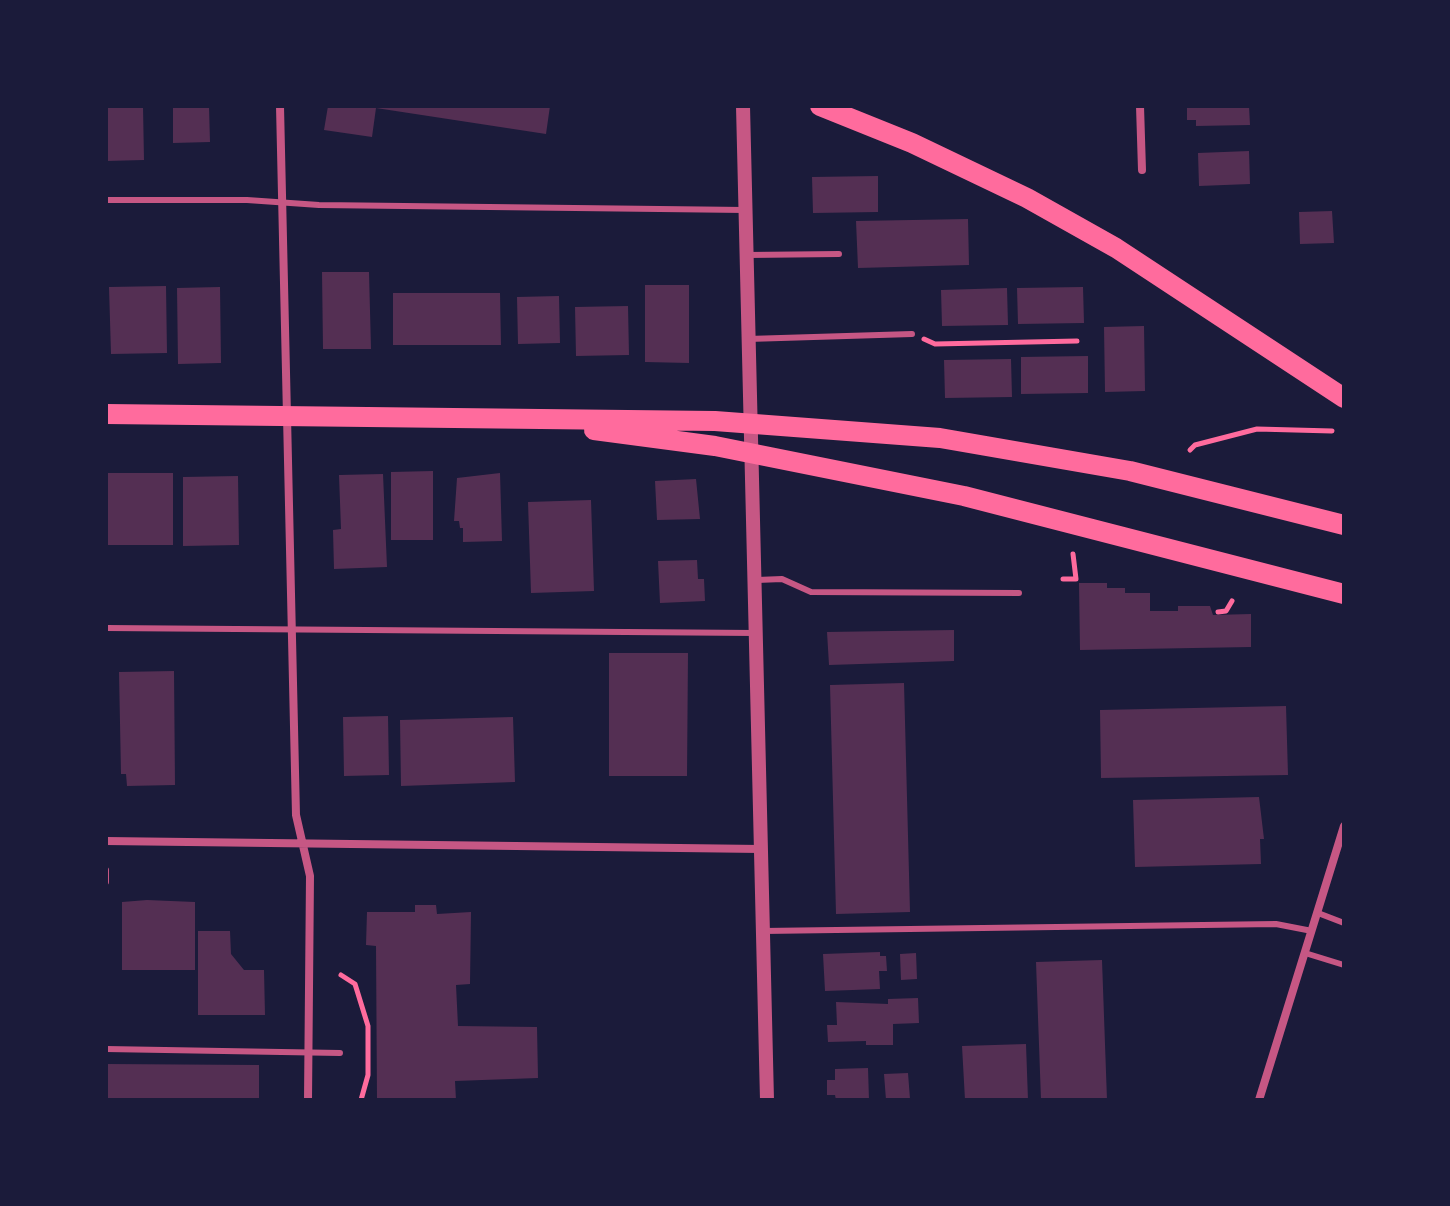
<!DOCTYPE html>
<style>
body{margin:0}
#map{position:relative;width:1450px;height:1206px;overflow:hidden;background:#1b1b3a;font-family:"Fira Sans Condensed",sans-serif}
canvas{display:block}
.frame{position:absolute;inset:0;border:108px solid #1b1b3a;pointer-events:none}
</style>
<div id="map">
<canvas width="1450" height="1206"></canvas>
<div class="frame"></div>
</div>
<script>
const c = document.querySelector('canvas').getContext('2d');
c.lineJoin = 'round';
function fillPath(path, color) { c.fillStyle = color; c.fill(path, 'evenodd'); }
const toPath = rows => new Path2D(rows.map(r => 'M' + r).join(''));
function strokePath(path, color, width, dash) { c.strokeStyle = color; c.lineWidth = width; c.lineCap = dash ? 'butt' : 'round'; c.setLineDash(dash || []); c.stroke(path); }
fillPath(toPath([
 [106,106,143,106,144,160,106,161],
 [173,106,209,106,210,142,173,143],
 [328,106,550,106,546,134,376,108,372,137,324,130],
 [1187,106,1249,106,1250,125,1196,126,1196,120,1187,120],
 [1249,151,1250,184,1199,186,1198,153],
 [878,176,878,212,813,213,812,177],
 [1332,211,1334,243,1300,244,1299,212],
 [968,219,969,265,858,268,856,221],
 [322,272,369,272,371,349,323,349],
 [645,285,689,285,689,363,645,362],
 [166,286,167,353,111,354,109,287],
 [220,287,221,363,178,364,177,288],
 [1083,287,1084,323,1018,324,1017,288],
 [1007,288,1008,325,942,326,941,290],
 [393,293,500,293,501,345,393,345],
 [559,296,560,343,518,344,517,297],
 [628,306,629,355,576,356,575,307],
 [1144,326,1145,391,1105,392,1104,327],
 [1088,356,1088,393,1021,394,1021,357],
 [1011,359,1012,397,945,398,944,360],
 [433,471,433,540,391,540,391,472],
 [106,473,173,473,173,545,106,545],
 [500,473,502,541,463,542,463,528,460,528,459,521,454,521,457,478],
 [383,474,387,567,334,569,333,530,341,529,339,475],
 [238,476,239,545,183,546,183,477],
 [696,479,700,519,657,520,655,481],
 [591,500,594,591,531,593,528,502],
 [697,560,698,579,704,579,705,601,660,603,658,561],
 [1079,583,1107,583,1107,588,1125,588,1125,593,1150,593,1150,611,1178,611,1178,606,1210,606,1213,615,1251,614,1251,647,1080,650],
 [954,630,954,661,829,665,827,632],
 [609,653,688,653,687,776,609,776],
 [174,671,175,785,127,786,126,774,121,774,119,672],
 [904,683,910,912,836,914,830,685],
 [1286,706,1288,775,1101,778,1100,710],
 [388,716,389,775,344,776,343,717],
 [513,717,515,782,401,786,400,720],
 [1259,797,1264,839,1260,839,1261,864,1135,867,1133,800],
 [147,900,195,902,195,970,122,970,122,902],
 [415,905,436,905,437,914,471,912,470,984,456,985,458,1026,537,1027,538,1078,455,1081,456,1100,377,1100,376,946,366,945,367,912,415,912],
 [198,931,230,931,231,954,244,970,264,970,265,1015,198,1015],
 [880,952,880,956,886,956,887,971,879,971,880,989,825,991,823,954],
 [916,953,917,979,901,980,900,954],
 [1102,960,1107,1100,1041,1100,1036,962],
 [918,998,919,1023,893,1024,893,1045,866,1045,866,1041,828,1042,827,1025,837,1025,836,1002,888,1004,888,999],
 [1026,1044,1028,1100,965,1100,962,1046],
 [106,1064,259,1065,259,1100,106,1100],
 [868,1068,869,1100,836,1100,835,1095,827,1095,827,1080,835,1080,835,1069],
 [908,1073,910,1099,886,1100,884,1074]
]), '#542f53');
strokePath(toPath([
 [924,339,935,344,1077,341],
 [1190,450,1195,445,1257,429,1332,431],
 [1063,579,1076,579,1073,554],
 [1218,612,1226,611,1232,601],
 [341,975,355,984,368,1026,368,1075,361,1100]
]), '#ff6b9d', 5);
strokePath(toPath([
 [106,200,247,200,319,205,745,210],
 [747,255,839,254],
 [748,339,912,334],
 [757,580,782,579,811,592,1019,593],
 [106,628,755,633],
 [106,870,106,882],
 [1318,913,1344,923],
 [763,931,1276,924,1312,931],
 [1305,953,1344,965],
 [106,1049,340,1053]
]), '#c65784', 6);
strokePath(toPath([
 [280,106,296,815,310,876,308,1100],
 [1140,106,1142,170],
 [106,841,761,849],
 [1259,1100,1344,826]
]), '#c65784', 8);
strokePath(toPath([
 [743,106,767,1100]
]), '#c65784', 14);
strokePath(toPath([
 [820,106,912,143,1027,198,1116,248,1344,398],
 [106,414,715,421,940,438,1130,471,1344,525],
 [594,430,715,446,964,496,1344,594]
]), '#ff6b9d', 20);
</script>
